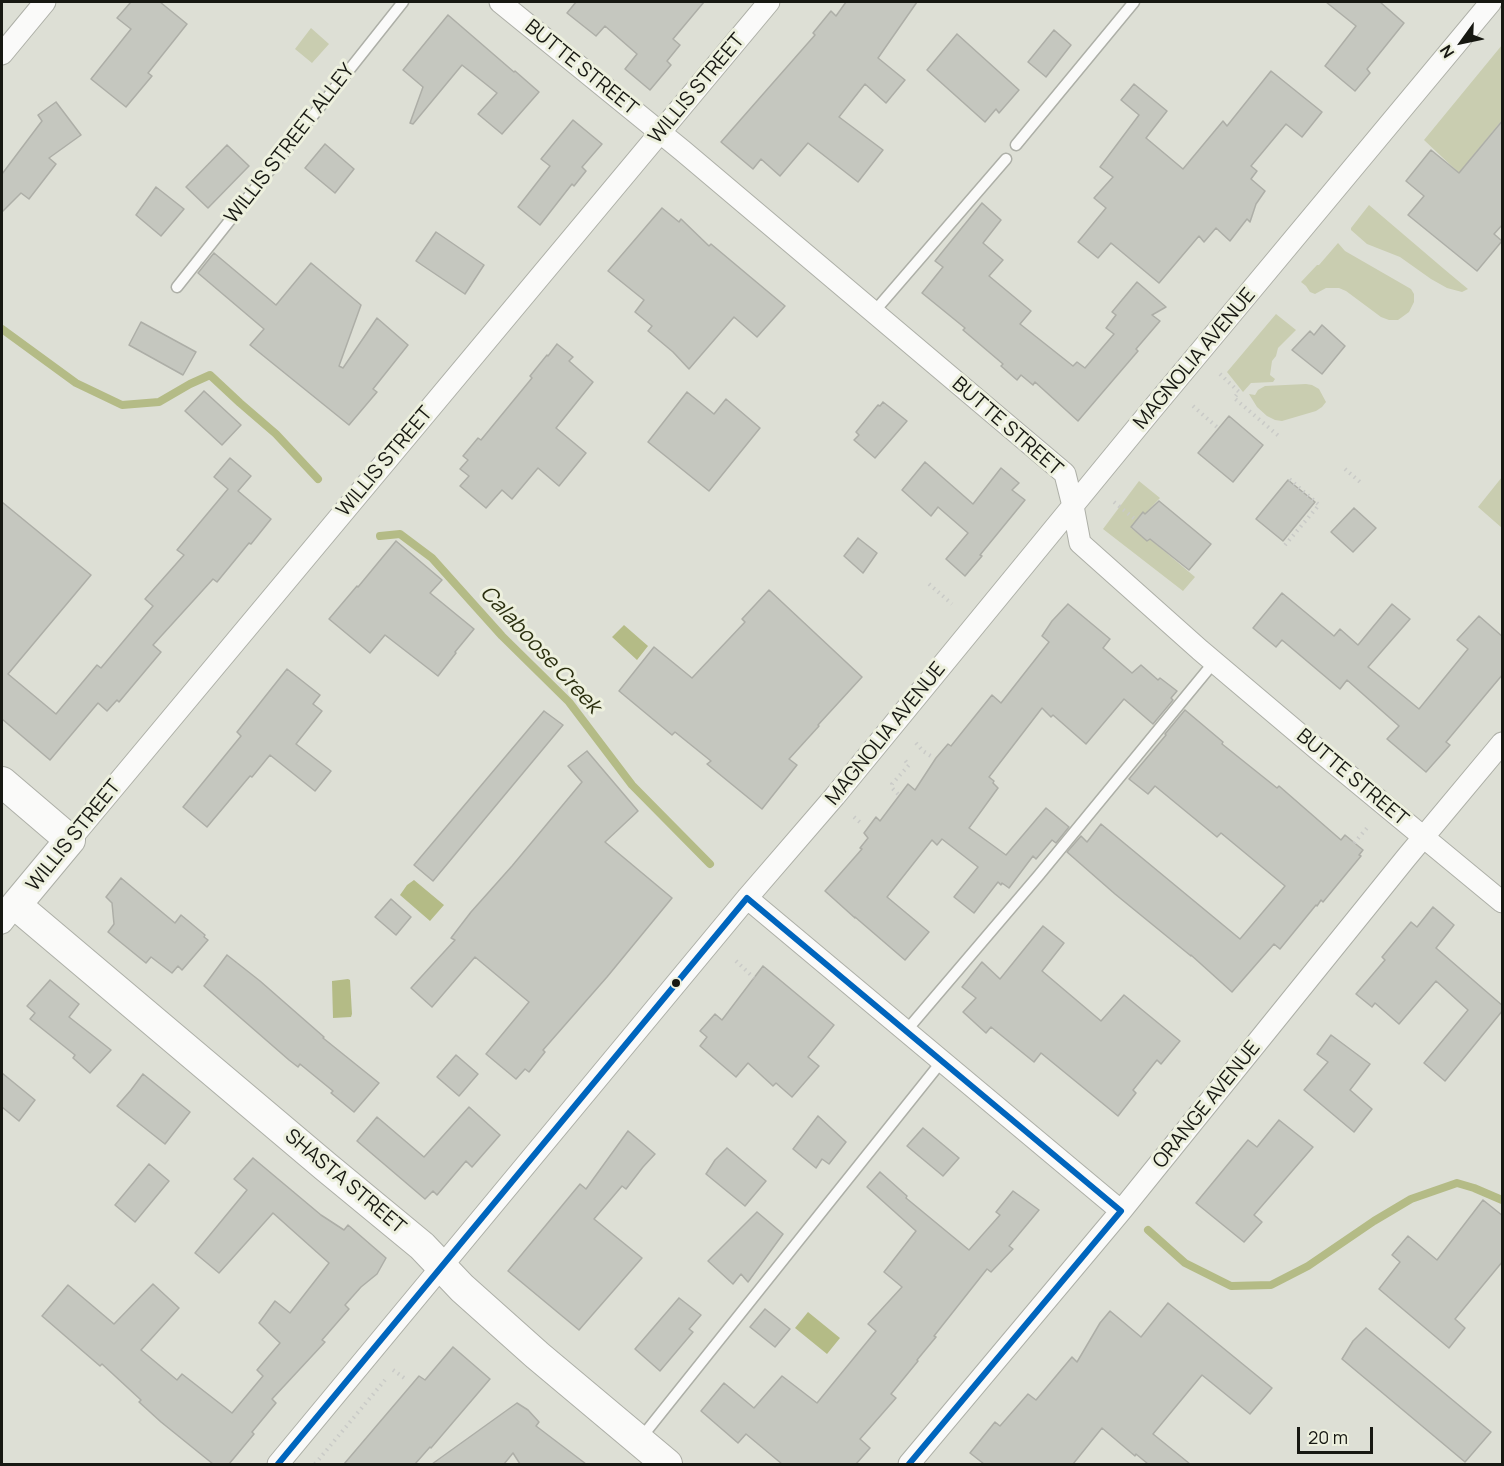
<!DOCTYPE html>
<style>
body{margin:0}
#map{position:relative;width:1504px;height:1466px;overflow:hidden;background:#dddfd5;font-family:Manrope,sans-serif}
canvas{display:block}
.frame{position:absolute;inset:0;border:3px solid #171812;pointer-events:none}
.north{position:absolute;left:1432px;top:12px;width:60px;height:60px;-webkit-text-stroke:4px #edf0de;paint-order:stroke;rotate:237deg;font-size:16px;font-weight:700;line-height:24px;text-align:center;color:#171812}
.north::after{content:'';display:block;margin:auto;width:21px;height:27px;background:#171812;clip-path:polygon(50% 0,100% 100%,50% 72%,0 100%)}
.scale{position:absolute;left:1297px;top:1427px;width:76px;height:27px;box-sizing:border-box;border:3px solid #171812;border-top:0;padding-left:8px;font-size:18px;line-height:21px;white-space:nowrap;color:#171812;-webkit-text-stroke:4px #edf0de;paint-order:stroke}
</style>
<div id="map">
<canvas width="1504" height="1466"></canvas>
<div class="frame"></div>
<div class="north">N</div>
<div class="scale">20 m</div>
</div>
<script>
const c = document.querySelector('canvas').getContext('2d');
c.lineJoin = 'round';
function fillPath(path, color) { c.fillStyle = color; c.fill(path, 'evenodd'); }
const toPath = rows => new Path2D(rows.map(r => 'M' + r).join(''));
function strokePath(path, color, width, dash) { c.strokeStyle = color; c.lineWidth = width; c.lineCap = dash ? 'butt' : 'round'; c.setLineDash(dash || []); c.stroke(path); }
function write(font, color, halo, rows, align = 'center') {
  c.font = font + ' Manrope,sans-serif'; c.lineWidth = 6; c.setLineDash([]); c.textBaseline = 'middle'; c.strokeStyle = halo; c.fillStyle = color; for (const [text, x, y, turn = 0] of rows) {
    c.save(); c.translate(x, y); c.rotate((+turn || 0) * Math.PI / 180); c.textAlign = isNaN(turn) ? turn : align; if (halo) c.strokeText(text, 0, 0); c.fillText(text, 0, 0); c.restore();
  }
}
fillPath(toPath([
 [311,28,329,44,312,63,295,49],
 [1502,45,1502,120,1459,173,1424,140],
 [1369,205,1444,269,1468,289,1462,292,1447,288,1431,279,1400,257,1367,244,1351,230,1351,228],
 [1338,243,1345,251,1411,289,1414,294,1414,302,1409,312,1398,320,1389,320,1381,317,1346,291,1339,288,1326,288,1315,294,1310,292,1306,286,1301,282,1317,265,1319,265],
 [1276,314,1296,330,1278,348,1276,356,1272,361,1270,375,1275,379,1273,382,1251,383,1243,392,1227,372],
 [1306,384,1312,385,1319,389,1326,402,1322,407,1316,411,1282,421,1275,420,1267,416,1257,407,1249,394,1255,395,1258,390,1265,386],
 [1502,477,1502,528,1478,507],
 [1139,481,1160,498,1145,514,1143,512,1131,528,1147,541,1150,539,1195,577,1183,591,1103,529]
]), '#c9cdb0');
fillPath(toPath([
 [624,625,648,646,637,660,612,637],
 [414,880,444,905,430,921,400,895,407,885],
 [348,979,350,980,352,1014,351,1017,333,1018,332,981],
 [808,1312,840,1338,827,1354,795,1328]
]), '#b4bb86');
strokePath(toPath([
 [2,329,76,383,122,405,159,402,190,384,210,375,240,403,276,434,318,479],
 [380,536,400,534,432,558,502,636,569,702,632,785,710,864],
 [1148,1230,1185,1263,1231,1286,1271,1285,1308,1266,1374,1221,1411,1199,1457,1183,1474,1188,1502,1200]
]), '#b4bb86', 8);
const building = toPath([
 [131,2,160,2,187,24,148,73,152,76,126,107,91,79,131,29,117,18,131,2],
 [576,2,704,2,673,39,680,45,667,61,671,65,650,90,625,69,637,54,605,26,596,36,567,13,576,2],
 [846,2,917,2,878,58,905,80,886,103,865,84,839,117,883,150,858,182,808,143,780,176,761,159,753,169,721,142,815,35,813,33,831,11,836,16,846,2],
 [1326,2,1380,2,1404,23,1367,69,1370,73,1355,91,1325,66,1356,26,1326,2],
 [448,15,514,72,515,71,539,92,502,134,478,114,497,93,462,65,413,124,410,123,423,87,403,70,448,15],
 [1054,30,1071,45,1046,77,1028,62,1054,30],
 [957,34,1019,90,999,113,996,109,985,122,927,70,957,34],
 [1271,71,1322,112,1302,137,1286,124,1251,166,1257,171,1251,179,1265,191,1256,204,1250,222,1247,219,1230,241,1216,228,1204,242,1199,236,1159,283,1111,243,1098,258,1078,242,1106,208,1094,198,1113,177,1100,167,1139,115,1121,100,1134,84,1167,111,1146,138,1183,169,1223,121,1227,126,1271,71],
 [56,102,81,135,49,158,56,164,29,199,21,193,2,212,2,174,42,121,38,115,56,102],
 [573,120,602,144,582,167,586,171,574,186,572,184,540,225,518,207,550,166,541,159,573,120],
 [1503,120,1503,224,1494,234,1502,241,1477,271,1408,215,1424,196,1406,181,1431,150,1459,173,1503,120],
 [325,144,354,169,335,193,305,168,325,144],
 [227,145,249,166,208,208,186,187,227,145],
 [156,187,184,209,161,236,136,215,156,187],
 [982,203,1001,220,983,243,1003,260,989,276,1031,311,1020,324,1073,366,1077,362,1085,368,1114,334,1106,328,1116,315,1112,312,1137,282,1166,307,1152,315,1160,321,1136,349,1138,351,1078,421,1035,382,1033,385,1021,375,1017,380,1001,366,1003,364,963,330,965,328,922,293,943,267,935,261,982,203],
 [662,208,679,222,681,219,709,246,711,244,785,306,757,337,734,317,689,369,673,352,648,331,652,326,635,312,644,300,608,271,662,208],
 [436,232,484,265,465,294,416,261,436,232],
 [214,253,276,305,311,263,361,305,339,366,343,368,377,318,408,345,373,389,377,392,349,425,250,345,264,329,198,273,214,253],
 [141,322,196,352,183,375,129,345,141,322],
 [1322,325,1345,346,1322,374,1292,350,1310,331,1314,335,1322,325],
 [557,344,573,357,569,361,593,382,556,428,586,453,559,486,538,468,512,499,502,490,486,508,460,486,469,476,460,469,468,460,463,456,478,438,481,440,532,378,530,376,547,355,548,356,557,344],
 [204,391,241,425,222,445,185,411,204,391],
 [687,392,714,414,726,399,760,428,709,491,648,442,687,392],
 [883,402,907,421,875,458,854,440,859,435,856,432,878,405,880,406,883,402],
 [1229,416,1263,445,1233,482,1198,453,1229,416],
 [230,458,251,476,238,491,271,519,251,544,249,543,217,582,213,579,153,645,161,652,119,702,117,700,107,711,98,703,50,760,2,719,2,502,91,575,8,674,56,714,97,665,101,668,153,606,145,599,184,555,177,550,228,489,214,477,230,458],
 [925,462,973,504,1001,468,1019,483,1012,490,1025,500,980,555,982,556,965,576,946,559,968,533,938,507,931,516,902,490,925,462],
 [1288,480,1315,502,1283,541,1256,519,1288,480],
 [1159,501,1211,544,1189,570,1150,539,1147,541,1131,527,1143,512,1145,514,1159,501],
 [1354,508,1376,528,1353,552,1331,532,1354,508],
 [858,538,877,553,863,573,844,556,858,538],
 [396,541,442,580,430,593,474,629,455,652,456,653,438,676,385,635,370,653,329,619,357,586,358,587,396,541],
 [769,590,862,677,818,725,819,726,789,759,797,765,762,809,707,764,711,761,675,732,672,735,619,691,654,647,692,678,745,622,742,619,769,590],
 [1282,593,1334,636,1340,629,1358,645,1392,604,1410,619,1368,667,1419,709,1468,649,1457,640,1479,616,1503,637,1503,674,1446,742,1450,745,1426,772,1387,739,1399,726,1347,680,1340,689,1282,640,1276,647,1253,628,1282,593],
 [1068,604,1110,639,1103,648,1132,673,1141,665,1158,680,1160,678,1177,691,1171,698,1173,700,1153,724,1124,699,1086,744,1053,715,1051,717,1042,708,989,777,994,781,993,783,998,788,969,828,1006,855,1046,808,1069,827,1056,843,1052,840,1036,859,1033,856,1009,888,1002,883,1001,885,998,882,974,913,954,897,978,867,942,839,937,845,932,840,887,897,929,932,905,960,855,917,855,918,825,891,862,849,860,848,868,838,864,833,876,817,880,821,908,784,915,790,936,758,948,744,951,746,992,695,1001,703,1049,642,1042,636,1052,621,1068,604],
 [287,669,320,695,313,704,322,711,296,744,331,771,315,791,270,755,252,777,250,776,207,827,183,807,241,736,237,732,287,669],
 [1185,710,1223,742,1222,744,1277,788,1279,786,1341,840,1345,835,1363,850,1359,855,1361,856,1323,902,1321,900,1317,906,1316,905,1280,949,1274,944,1232,992,1191,955,1191,956,1115,894,1067,852,1081,836,1087,842,1101,824,1240,939,1285,886,1221,833,1217,837,1155,786,1148,794,1129,779,1166,735,1165,734,1185,710],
 [544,711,563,725,433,881,414,865,544,711],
 [587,751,638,811,605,842,672,898,607,977,543,1050,545,1052,529,1072,525,1069,516,1079,486,1054,529,1002,475,957,432,1007,411,988,455,940,451,938,471,912,512,866,582,782,568,766,587,751],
 [121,878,175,923,181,915,205,935,204,937,208,940,182,970,178,966,172,973,151,957,146,963,108,932,114,924,112,903,106,897,121,878],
 [391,899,411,917,396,935,375,917,391,899],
 [1433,907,1454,925,1436,948,1503,1006,1503,1010,1445,1081,1424,1063,1468,1010,1436,981,1399,1024,1375,1003,1372,1007,1356,994,1385,960,1382,957,1411,922,1417,927,1433,907],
 [1043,926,1064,943,1042,971,1101,1021,1124,995,1180,1041,1161,1064,1157,1060,1133,1090,1136,1093,1118,1116,1041,1053,1034,1062,991,1027,986,1033,963,1012,976,998,962,987,982,962,1000,979,1043,926],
 [227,955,260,981,324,1037,323,1038,379,1083,354,1112,331,1093,333,1091,300,1064,298,1067,289,1060,204,986,227,955],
 [763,966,834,1025,808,1057,819,1066,792,1097,776,1083,773,1086,748,1063,736,1077,700,1046,707,1037,700,1031,715,1014,722,1020,763,966],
 [50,980,79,1004,69,1017,111,1050,90,1073,73,1058,75,1055,30,1019,35,1013,27,1006,50,980],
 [1331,1035,1370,1064,1350,1090,1372,1109,1354,1132,1304,1090,1328,1062,1317,1054,1331,1035],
 [456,1055,478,1074,459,1096,437,1077,456,1055],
 [2,1073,35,1100,19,1121,2,1107,2,1073],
 [143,1074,190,1112,165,1144,117,1106,131,1090,143,1074],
 [469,1107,500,1135,472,1167,466,1161,437,1195,433,1191,425,1199,357,1141,377,1117,424,1157,469,1107],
 [818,1116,846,1142,829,1164,822,1159,816,1168,793,1149,818,1116],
 [1279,1120,1313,1147,1254,1215,1262,1222,1244,1242,1196,1203,1248,1140,1257,1147,1279,1120],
 [923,1128,959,1158,943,1176,907,1146,923,1128],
 [628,1131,655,1154,643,1167,626,1189,622,1186,594,1219,642,1258,579,1330,508,1271,580,1184,586,1189,628,1131],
 [727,1148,766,1181,745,1206,706,1174,715,1160,727,1148],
 [253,1158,321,1215,344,1230,348,1225,386,1258,377,1274,361,1287,345,1305,349,1309,322,1340,325,1342,272,1399,276,1403,252,1432,254,1434,229,1464,213,1464,161,1422,139,1402,141,1400,102,1364,100,1366,42,1316,68,1285,114,1324,153,1284,179,1308,141,1350,177,1380,182,1374,232,1413,263,1376,257,1370,280,1343,259,1323,275,1301,290,1313,329,1263,273,1213,219,1273,195,1253,247,1190,234,1179,253,1158],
 [149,1164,169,1181,135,1222,115,1205,149,1164],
 [880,1172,907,1196,906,1198,969,1250,1000,1215,996,1212,1013,1191,1039,1210,1009,1246,1013,1249,991,1272,987,1269,934,1336,936,1337,917,1360,918,1361,891,1394,896,1398,860,1439,870,1448,856,1464,782,1464,746,1434,738,1443,701,1411,724,1383,754,1408,782,1376,817,1403,876,1331,868,1324,902,1287,884,1272,916,1231,867,1187,880,1172],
 [1483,1200,1503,1216,1503,1261,1455,1319,1465,1328,1449,1348,1379,1289,1400,1262,1392,1255,1408,1236,1437,1260,1483,1200],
 [757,1212,783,1234,748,1282,741,1274,733,1284,708,1261,757,1212],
 [679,1298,701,1315,689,1329,693,1332,660,1371,635,1349,679,1298],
 [1168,1303,1272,1388,1250,1414,1202,1375,1153,1434,1190,1464,1148,1464,1136,1454,1135,1456,1102,1428,1073,1464,984,1464,970,1453,995,1422,1000,1426,1028,1394,1036,1400,1072,1357,1077,1362,1100,1323,1110,1311,1141,1337,1168,1303],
 [765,1309,790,1329,775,1347,750,1327,765,1309],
 [1366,1328,1491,1432,1465,1462,1342,1359,1353,1341,1366,1328],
 [453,1347,490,1379,431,1448,430,1447,415,1464,344,1464,419,1376,425,1380,453,1347],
 [517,1403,528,1410,539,1422,536,1426,586,1464,520,1464,513,1453,504,1464,432,1464,517,1403]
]);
fillPath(building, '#c5c7bf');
strokePath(building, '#adaea7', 1.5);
const lane = toPath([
 [1016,145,1134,2],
 [177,287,403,2],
 [873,313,1006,159],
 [906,1031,1039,875,1215,661],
 [641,1438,942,1061]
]);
const street = toPath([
 [500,2,683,151,1063,472,1065,474,1073,506,1080,543,1200,650,1323,754,1502,902],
 [2,54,45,2],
 [70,840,769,2],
 [747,898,1121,1211],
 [2,923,16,905],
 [278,1464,747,898,835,796,1149,413,1491,2],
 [909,1464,1121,1211,1406,858,1502,743]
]);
const secondary = toPath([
 [2,782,70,840,16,905,325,1166,422,1246,462,1288,537,1355,667,1464]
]);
strokePath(lane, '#adafa7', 13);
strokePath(street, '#adafa7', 23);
strokePath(secondary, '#adafa7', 32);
strokePath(toPath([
 [1220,374,1239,392,1234,398,1281,438],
 [1193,406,1218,428],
 [1345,469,1360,482],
 [1114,502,1136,520],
 [1285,545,1319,505,1287,477],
 [929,584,952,604],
 [916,743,923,751,934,758],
 [898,794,892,788,892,784,909,765,903,758],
 [854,817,862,824],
 [1354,843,1367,828],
 [736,961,754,978],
 [393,1370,407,1380],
 [315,1464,385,1380]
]), '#c9cac7', 4, [1.5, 4.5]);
strokePath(lane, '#fafaf9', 10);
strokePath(street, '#fafaf9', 21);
strokePath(secondary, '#fafaf9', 30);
strokePath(toPath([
 [278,1464,747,898,1121,1211,909,1464]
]), '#0065bd', 6);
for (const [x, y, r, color] of [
 [676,983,5,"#171812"]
]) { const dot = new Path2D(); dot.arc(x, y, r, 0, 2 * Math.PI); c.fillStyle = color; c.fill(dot); strokePath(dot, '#edf0de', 2); }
write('20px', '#171812', '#edf0de', [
 ["BUTTE STREET",581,68,39],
 ["WILLIS STREET",697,89,-50],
 ["WILLIS STREET ALLEY",290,144,-52],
 ["MAGNOLIA AVENUE",1195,359,-50],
 ["BUTTE STREET",1007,427,41],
 ["WILLIS STREET",385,462,-50],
 ["MAGNOLIA AVENUE",886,734,-51],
 ["BUTTE STREET",1352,778,40],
 ["WILLIS STREET",74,836,-51],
 ["ORANGE AVENUE",1207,1105,-51],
 ["SHASTA STREET",345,1182,40]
]);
write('italic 21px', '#2b2f0f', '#edf0de', [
 ["Calaboose Creek",540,650,47]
]);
</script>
